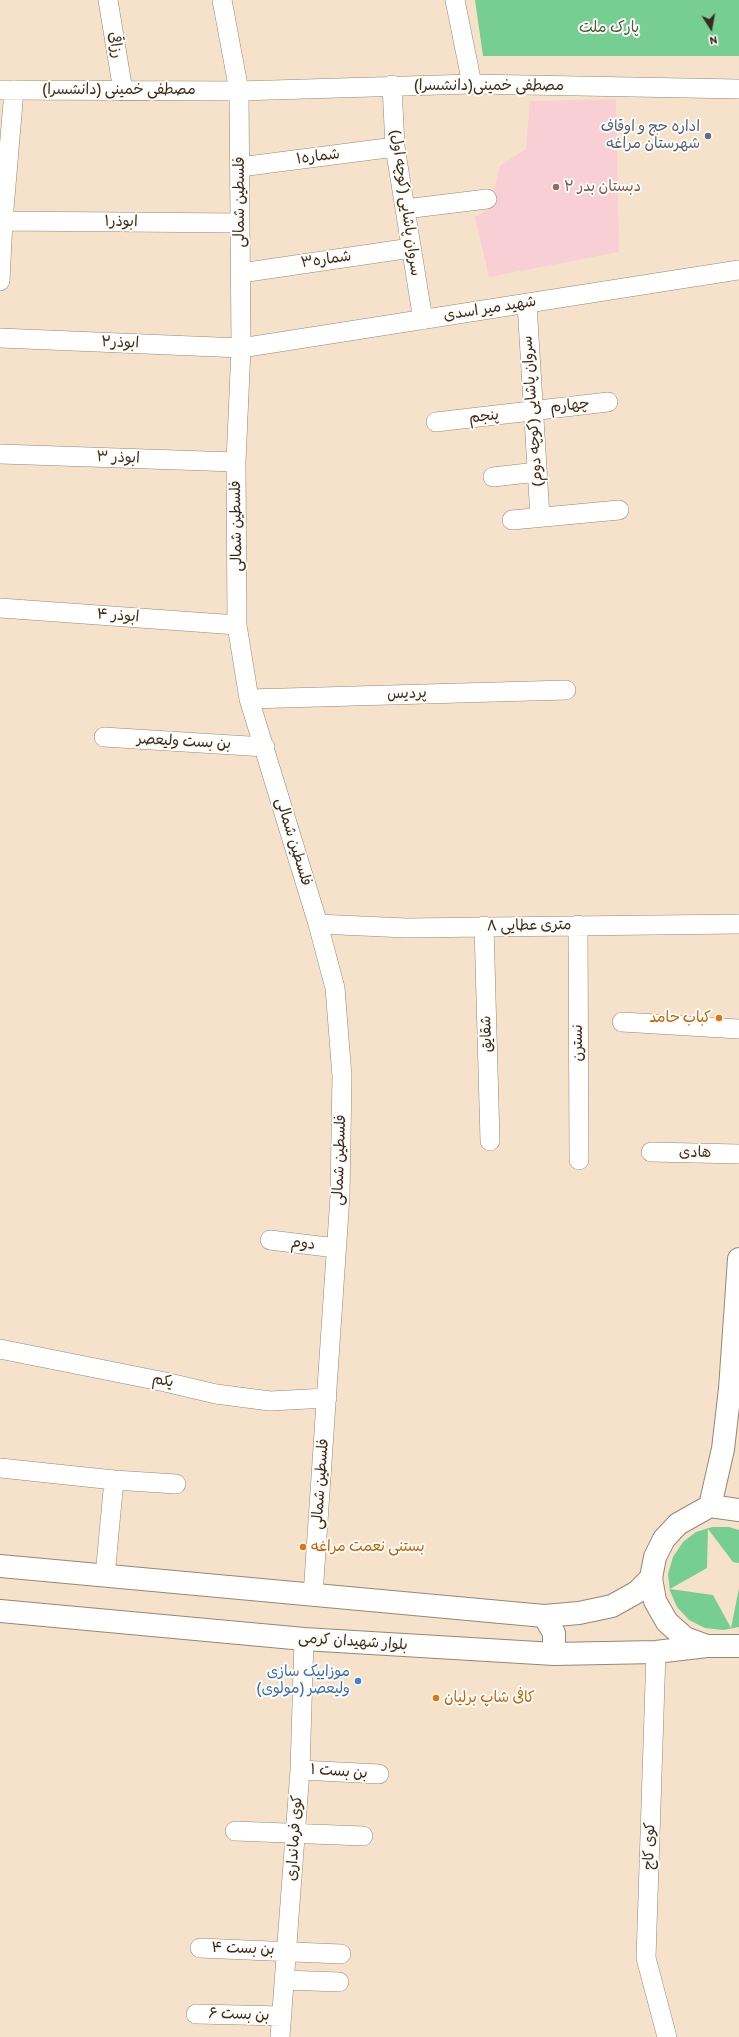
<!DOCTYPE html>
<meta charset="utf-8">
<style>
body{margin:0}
#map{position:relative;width:739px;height:2037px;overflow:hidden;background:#f6e2ca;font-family:Itim,sans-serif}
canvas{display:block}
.north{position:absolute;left:691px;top:8px;width:40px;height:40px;-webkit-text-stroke:3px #fdfcf7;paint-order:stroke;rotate:169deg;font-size:11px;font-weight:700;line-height:16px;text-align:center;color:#3b2a1e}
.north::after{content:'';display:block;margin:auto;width:14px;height:18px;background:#3b2a1e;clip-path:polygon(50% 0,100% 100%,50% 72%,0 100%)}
</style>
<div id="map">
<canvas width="739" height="2037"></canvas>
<div class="north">N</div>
</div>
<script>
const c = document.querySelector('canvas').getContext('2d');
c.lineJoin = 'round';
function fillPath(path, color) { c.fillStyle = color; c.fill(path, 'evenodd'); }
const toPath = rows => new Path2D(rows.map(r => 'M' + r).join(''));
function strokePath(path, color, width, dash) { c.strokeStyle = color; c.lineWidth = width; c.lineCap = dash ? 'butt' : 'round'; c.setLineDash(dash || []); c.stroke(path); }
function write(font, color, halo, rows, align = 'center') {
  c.font = font + ' Itim,"Playpen Sans Arabic",sans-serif'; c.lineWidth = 4; c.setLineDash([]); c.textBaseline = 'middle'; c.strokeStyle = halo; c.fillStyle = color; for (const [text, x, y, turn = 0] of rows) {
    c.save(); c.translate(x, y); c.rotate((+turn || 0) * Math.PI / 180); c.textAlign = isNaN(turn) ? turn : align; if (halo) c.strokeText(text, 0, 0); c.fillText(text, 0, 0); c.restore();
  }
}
fillPath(toPath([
 [616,99,619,252,489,277,475,217,490,208,500,166,526,149,530,101]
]), '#f7cfd4');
fillPath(toPath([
 [475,0,739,0,739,56,483,56],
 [712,1527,729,1527,739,1530,739,1563,733,1562,708,1529,707,1568,670,1589,713,1595,731,1628,739,1588,739,1627,723,1630,705,1628,689,1620,677,1607,670,1591,668,1574,673,1557,683,1542,696,1532]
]), '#77ce92');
const minor = toPath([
 [108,0,123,91],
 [222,0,239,91,241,348,236,462,237,625,249,699,318,924,335,988,342,1076,340,1196,313,1595],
 [455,0,472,84],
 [392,85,395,147,423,320],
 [0,90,239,91,472,84,739,89],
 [240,167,395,147],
 [405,209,487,199],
 [3,221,239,223],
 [241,273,411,248],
 [0,281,3,221,14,90],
 [527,304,540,517],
 [0,338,241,348,739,270],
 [436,422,608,402],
 [0,454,236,462],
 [493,477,537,472],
 [512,520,619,510],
 [0,608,237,625],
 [249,699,566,690],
 [104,737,265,747],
 [318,924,406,928,739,924],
 [578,925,579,1160],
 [484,926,490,1141],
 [622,1022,739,1029],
 [651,1152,739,1154],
 [270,1240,336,1248],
 [0,1349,165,1382,216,1394,270,1401,327,1398],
 [0,1468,114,1480,105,1576],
 [114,1480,176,1484],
 [656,1652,646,1958,667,2037],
 [300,1770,379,1774],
 [235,1831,363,1836],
 [200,1948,341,1954],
 [284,1980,339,1982],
 [196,2014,282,2016],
 [280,2037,300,1770,304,1639]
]);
const major = toPath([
 [710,1506,723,1449,730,1389,739,1259],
 [739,1510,710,1506,678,1524,664,1539,655,1557,651,1578,655,1601,667,1622,685,1638,707,1646,739,1646],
 [0,1566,544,1616,579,1613,612,1606,637,1592,651,1578],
 [0,1611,304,1639,554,1654,656,1652,707,1646],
 [544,1616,554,1633,554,1654]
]);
strokePath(minor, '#988674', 20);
strokePath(major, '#988674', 24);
strokePath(minor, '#fff', 19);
strokePath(major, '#fff', 22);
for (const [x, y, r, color] of [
 [708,136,4,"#5c6f8a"],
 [556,187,4,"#8d6e63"],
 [719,1018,4,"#e8710a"],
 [303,1547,4,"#e8710a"],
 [358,1681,4,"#3f7fe0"],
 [436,1698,4,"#e8710a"]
]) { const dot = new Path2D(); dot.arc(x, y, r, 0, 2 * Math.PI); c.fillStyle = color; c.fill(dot); strokePath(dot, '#fdfcf7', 1.5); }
write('15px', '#4d5b41', '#fdfcf7', [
 ["پارک ملت",609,28]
]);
write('15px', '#3b2a1e', '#fdfcf7', [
 ["رزاقی",115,45,81],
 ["(دانشسرا)مصطفی خمینی",489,86],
 ["مصطفی خمینی (دانشسرا)",119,90],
 ["شماره۱",318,157,-7],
 ["فلسطین شمالی",240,202,-90],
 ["سروان پاشایی (کوچه اول)",405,203,82],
 ["ابوذر۱",121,222,1],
 ["شماره۳",326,260,-8],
 ["شهید میر اسدی",490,309,-9],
 ["ابوذر۲",120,343,2],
 ["چهارم",570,406,-6],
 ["سروان پاشایی (کوچه دوم)",533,411,-94],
 ["پنجم",484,417,-7],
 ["ابوذر ۳",118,458,2],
 ["فلسطین شمالی",237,526,-91],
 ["ابوذر ۴",118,616,4],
 ["پردیس",407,694,-2],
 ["بن بست ولیعصر",184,742,3],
 ["فلسطین شمالی",293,842,73],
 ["۸ متری عطایی",529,926,-1],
 ["شقایق",487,1034,-92],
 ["نسترن",578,1043,-90],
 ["هادی",695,1153,1],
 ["فلسطین شمالی",340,1160,-88],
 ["دوم",303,1244,6],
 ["یکم",163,1381,12],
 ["فلسطین شمالی",321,1484,-86],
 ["بلوار شهیدان کرمی",353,1642,4],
 ["بن بست ۱",339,1772,4],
 ["کوی فرمانداری",295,1838,-86],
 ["کوی کاج",650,1846,-88],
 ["بن بست ۴",243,1949,2],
 ["بن بست ۶",239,2015,2]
]);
write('15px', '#4e5e75', '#fdfcf7', [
 ["اداره حج و اوقاف",700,127],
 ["شهرستان مراغه",700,144]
], 'right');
write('15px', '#785e54', '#fdfcf7', [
 ["دبستان بدر ۲",564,187]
], 'left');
write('15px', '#c56008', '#fdfcf7', [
 ["کباب حامد",711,1018,"right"],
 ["بستنی نعمت مراغه",311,1547],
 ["کافی شاپ برلیان",444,1698]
], 'left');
write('15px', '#366cbe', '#fdfcf7', [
 ["موزاییک سازی",350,1672],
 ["ولیعصر (مولوی)",350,1689]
], 'right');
</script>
